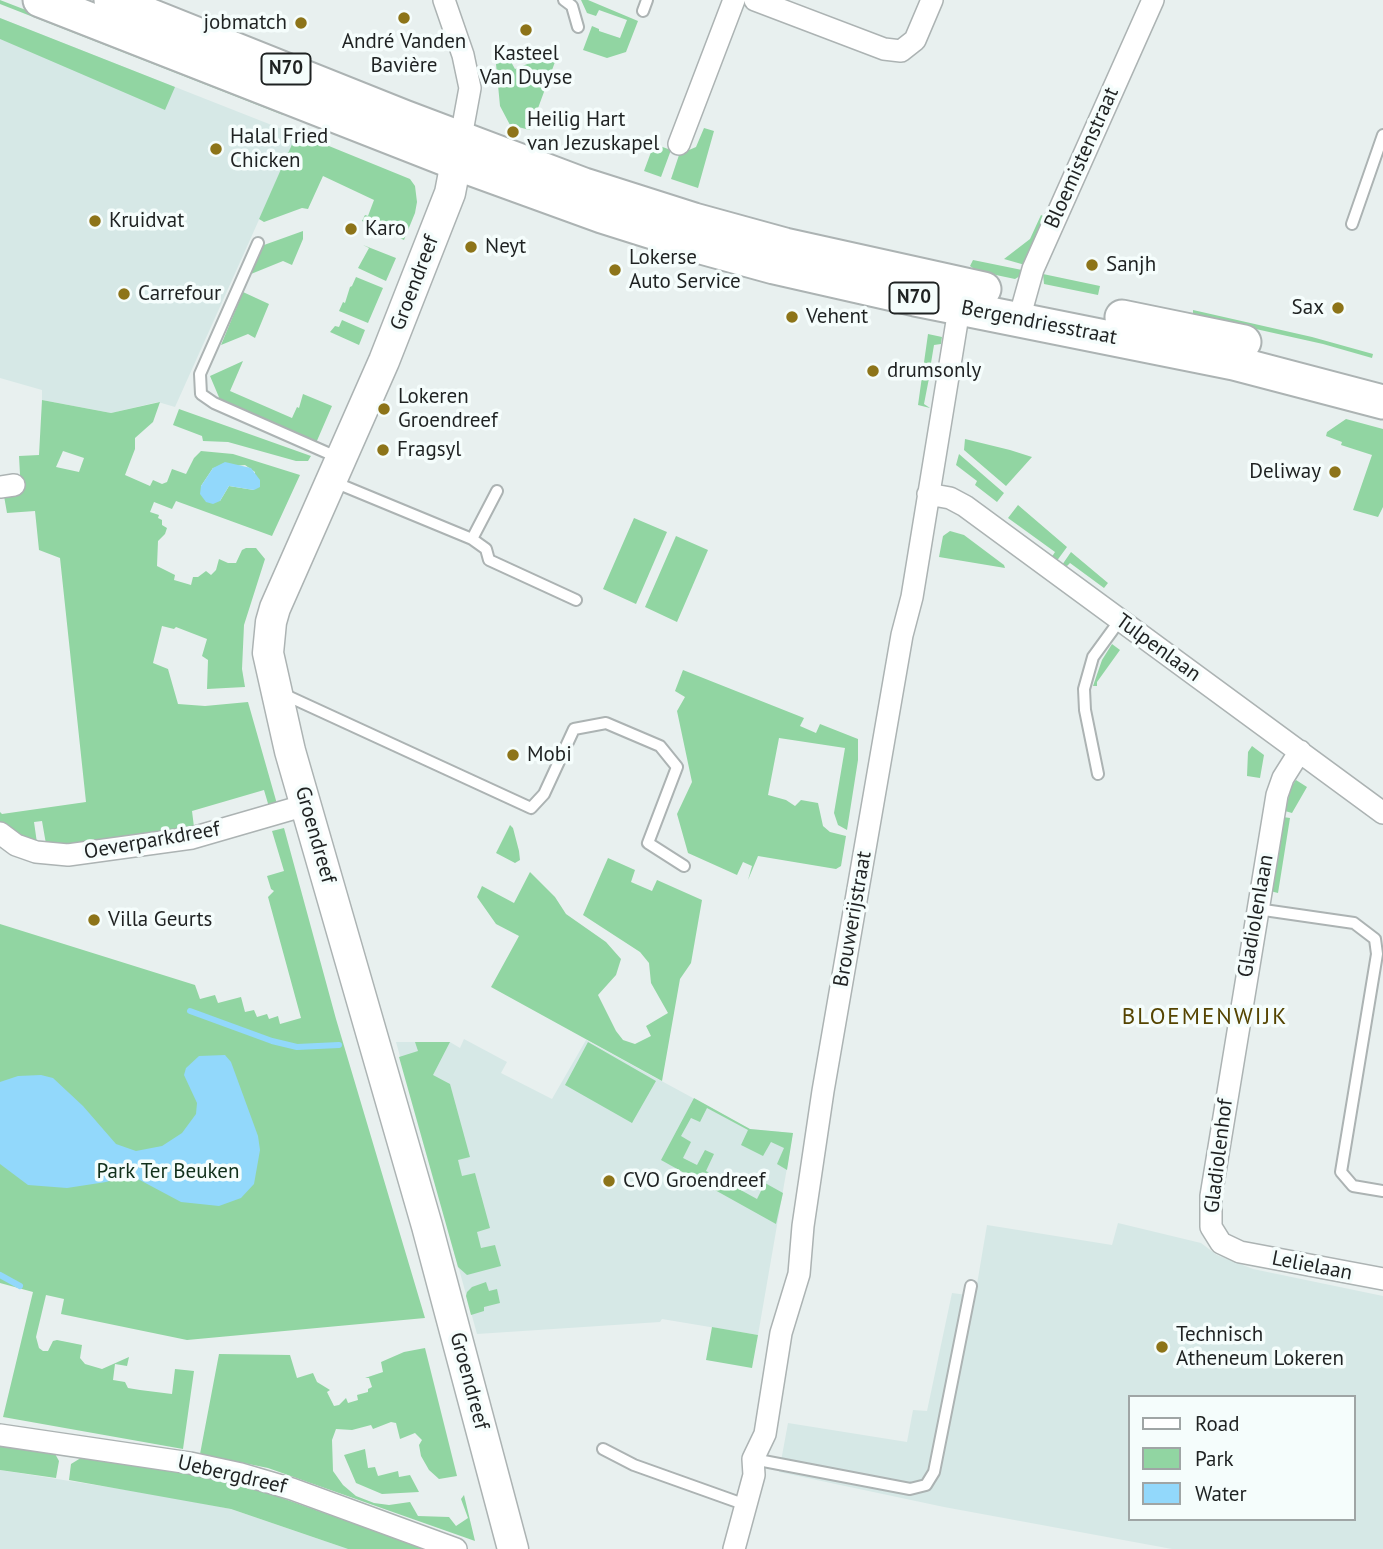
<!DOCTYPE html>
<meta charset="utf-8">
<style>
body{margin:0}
#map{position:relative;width:1383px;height:1549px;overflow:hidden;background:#e8f0ef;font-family:"PT Sans",sans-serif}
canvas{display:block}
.legend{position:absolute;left:1128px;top:1395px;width:228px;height:126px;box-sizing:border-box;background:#f5fdfc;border:2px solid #9fa5a5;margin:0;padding:9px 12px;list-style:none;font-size:21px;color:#1f2222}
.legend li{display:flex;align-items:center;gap:14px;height:35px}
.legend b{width:35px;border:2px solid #9fa5a5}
</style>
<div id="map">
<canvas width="1383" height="1549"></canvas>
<ul class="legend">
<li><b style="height:9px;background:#fff"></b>Road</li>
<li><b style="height:19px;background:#91d5a2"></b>Park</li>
<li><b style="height:19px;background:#92d8fb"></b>Water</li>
</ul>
</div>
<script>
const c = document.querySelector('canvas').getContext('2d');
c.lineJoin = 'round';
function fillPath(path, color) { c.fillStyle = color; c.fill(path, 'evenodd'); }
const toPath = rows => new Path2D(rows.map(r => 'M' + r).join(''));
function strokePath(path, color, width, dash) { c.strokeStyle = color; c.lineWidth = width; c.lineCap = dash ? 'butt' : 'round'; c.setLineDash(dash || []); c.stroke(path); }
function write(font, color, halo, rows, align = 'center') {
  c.font = font + ' "PT Sans",sans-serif'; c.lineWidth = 7; c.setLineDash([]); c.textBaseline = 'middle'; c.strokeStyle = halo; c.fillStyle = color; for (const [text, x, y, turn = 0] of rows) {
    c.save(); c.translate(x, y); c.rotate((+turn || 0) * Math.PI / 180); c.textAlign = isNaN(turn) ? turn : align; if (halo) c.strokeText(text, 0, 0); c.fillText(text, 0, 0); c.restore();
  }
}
fillPath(toPath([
 [0,18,297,135,175,407,158,402,111,413,42,400,42,390,0,378],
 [464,1039,507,1062,501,1073,552,1099,586,1040,750,1129,793,1133,758,1335,662,1319,660,1322,477,1334,396,1042,450,1042,460,1048],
 [1118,1223,1201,1243,1217,1255,1253,1269,1383,1296,1383,1549,1172,1549,944,1507,779,1472,788,1423,907,1442,913,1410,927,1411,952,1293,975,1296,987,1225,1112,1245],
 [1129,1397,1353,1397,1353,1519,1129,1519],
 [0,1470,165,1496,231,1509,348,1549,0,1549]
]), '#d6e8e6');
fillPath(toPath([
 [0,0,282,109,283,115,0,4],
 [581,0,588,0,638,21,626,52,607,58,583,50,592,26,599,29,599,31,620,38,627,20,599,10,596,16,587,13],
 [0,18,175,87,165,110,0,39],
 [559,51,530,130,510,125,500,106,496,64,510,60,515,69],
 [704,128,714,131,698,188,671,179,681,149,689,150,696,147],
 [297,133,410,179,415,186,417,202,415,213,404,240,362,221,365,215,368,216,374,200,323,176,308,209,302,208,264,222,259,219],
 [654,144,671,150,661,177,644,171],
 [1041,215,1045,217,1025,265,1004,259,1030,239],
 [303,231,303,239,292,265,283,261,251,274,264,245],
 [363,245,396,258,386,281,358,268,369,248],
 [973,260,1022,270,1020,276,1015,279,977,271,970,266],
 [1043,274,1100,286,1098,295,1044,284],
 [356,277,383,288,368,323,339,311,343,302,345,303,350,287,352,286],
 [243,292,269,304,255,338,248,334,221,345],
 [1193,310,1312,337,1373,354,1372,358,1323,344,1193,315],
 [342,320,365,330,359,345,330,332,335,326,339,327],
 [928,334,942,337,941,344,934,345,931,363,937,366,936,372,930,373,924,404,930,408,918,405],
 [243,361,230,391,292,418,297,407,299,408,303,394,332,406,316,443,221,402,210,376],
 [42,400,111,413,160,402,153,422,135,438,135,449,125,475,150,486,153,480,162,484,167,482,172,469,186,474,194,458,201,451,233,454,300,475,272,536,176,501,172,509,154,502,150,512,159,515,158,518,162,520,162,525,167,528,165,534,158,541,157,566,175,575,174,580,191,585,193,577,198,577,206,571,211,575,216,570,219,559,228,563,236,563,242,550,246,548,256,548,265,559,244,625,242,669,245,687,207,689,208,660,202,656,207,639,176,627,174,629,162,626,153,663,168,669,178,704,205,706,248,702,277,804,269,807,264,790,192,811,194,827,65,846,46,844,42,821,34,822,37,843,30,842,0,823,0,812,2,814,86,802,60,558,39,550,35,511,7,513,4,496,21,493,19,456,39,455],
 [63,451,84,458,79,472,56,467],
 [245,465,255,472,254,490,229,486,220,501,201,486,213,468],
 [179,409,311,456,308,461,296,461,228,442,203,441,202,436,173,425],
 [1346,419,1383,429,1383,507,1378,517,1353,510,1372,455,1341,445,1342,442,1326,436,1327,432],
 [965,439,1010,450,1032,457,1006,486,964,450],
 [959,454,1004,493,997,502,975,485,977,481,956,465],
 [1018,505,1067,547,1056,562,1051,558,1055,552,1008,518],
 [634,518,667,532,636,604,603,589],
 [950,531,964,535,1004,565,1005,568,939,557,943,536],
 [676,536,708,550,677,622,645,607],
 [1071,552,1108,583,1104,588,1070,563,1065,568,1062,565],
 [1112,644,1120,650,1097,682,1097,686,1093,686,1102,660],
 [683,670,804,718,800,726,816,733,820,724,858,739,858,760,847,830,838,825,834,813,845,748,779,738,768,795,786,800,795,806,801,800,818,803,823,826,830,832,846,836,841,866,836,869,758,856,748,880,752,866,743,862,737,875,688,853,677,814,692,782,677,711,685,697,675,691],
 [1252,746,1264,755,1260,778,1247,776,1248,752],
 [1296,780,1307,787,1292,813,1285,811,1291,787],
 [1283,817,1290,818,1278,893,1270,891],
 [510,825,513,828,519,851,520,860,515,863,496,853],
 [284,828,336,1019,425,1318,187,1340,61,1314,64,1299,46,1295,36,1337,39,1348,43,1351,48,1351,53,1341,57,1340,82,1345,80,1358,85,1364,102,1369,129,1357,127,1366,115,1364,113,1380,125,1382,128,1388,140,1390,172,1394,175,1369,194,1371,183,1449,3,1417,33,1292,0,1283,0,924,195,985,200,999,215,995,218,1003,241,997,245,1012,254,1010,257,1017,267,1014,269,1019,278,1016,280,1024,301,1018,268,897,274,891,271,889,267,876,284,871,272,831],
 [608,858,635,870,631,882,652,891,657,880,702,900,691,963,680,979,662,1081,491,987,519,936,496,924,477,897,482,886,514,903,530,872,555,897,566,914,606,942,621,959,616,975,598,995,616,1031,623,1040,635,1044,651,1036,646,1026,668,1013,651,983,649,963,640,952,583,915],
 [415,1042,450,1042,433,1075,450,1084,470,1157,458,1160,462,1176,475,1173,490,1228,477,1232,481,1248,495,1245,501,1266,467,1275,458,1267,399,1057,418,1051],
 [588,1042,656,1081,632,1123,565,1085],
 [694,1098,750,1129,793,1133,787,1170,777,1164,784,1148,771,1142,763,1156,741,1145,748,1130,707,1108,700,1122,691,1118,681,1136,691,1142,683,1158,697,1165,705,1150,714,1154,706,1171,757,1199,765,1183,783,1193,776,1224,661,1160],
 [486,1282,489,1291,497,1289,500,1303,484,1307,484,1311,471,1315,466,1296,467,1292,472,1287],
 [712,1327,758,1335,752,1368,706,1360],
 [425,1348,457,1476,439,1479,429,1470,421,1456,419,1445,422,1440,415,1433,400,1439,396,1423,391,1422,373,1429,371,1425,352,1430,336,1429,332,1440,333,1471,343,1485,356,1496,374,1503,389,1505,410,1502,418,1516,449,1517,456,1526,468,1518,461,1499,464,1495,475,1541,268,1468,200,1454,219,1354,290,1355,297,1378,313,1373,317,1382,330,1390,327,1392,334,1406,339,1405,346,1398,348,1403,358,1400,357,1395,368,1392,368,1389,372,1387,369,1378,365,1378,383,1372,381,1362,404,1352],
 [0,1443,54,1452,59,1461,56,1478,0,1470],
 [365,1449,368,1468,375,1467,378,1476,398,1471,399,1477,410,1475,419,1492,382,1494,356,1483,344,1455],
 [84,1456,214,1478,252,1490,254,1488,425,1549,348,1549,231,1509,69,1480,71,1464]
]), '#91d5a2');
fillPath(toPath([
 [225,462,251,468,260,480,260,487,254,490,229,486,220,501,213,504,206,502,200,494,201,486,213,468],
 [225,1055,231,1062,258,1136,260,1150,254,1184,241,1198,219,1206,181,1202,136,1178,123,1176,116,1176,116,1179,106,1182,67,1188,28,1185,0,1164,0,1082,18,1076,41,1075,53,1078,83,1106,116,1144,136,1151,162,1146,182,1133,196,1114,197,1103,184,1075,186,1068,199,1056]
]), '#92d8fb');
strokePath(toPath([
 [190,1011,272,1041,297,1047,339,1045],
 [0,1275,20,1286]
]), '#92d8fb', 6);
const lane = toPath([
 [564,0,572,6,578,27],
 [643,11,647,0],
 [1352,224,1383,135],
 [258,243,200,374,201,394,214,403,339,458],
 [334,482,472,539,486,549,489,560,576,600],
 [472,539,497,491],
 [281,693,531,808,544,794,574,729,606,723,660,746,677,767,648,843,684,866],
 [1098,774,1085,710,1084,689,1093,657,1120,620],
 [1257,909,1354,923,1375,939,1377,954,1341,1172,1353,1186,1383,1191],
 [603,1449,634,1465,746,1505],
 [753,1459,910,1489,926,1485,934,1472,971,1286]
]);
const street = toPath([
 [444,0,463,55,470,88,461,137],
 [755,0,884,49,901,51,915,40,932,0],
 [679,144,734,0],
 [1019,319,1033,269,1153,0],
 [0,487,14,485],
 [928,494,950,498,965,506,1383,813],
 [1300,751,1283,778,1277,795,1211,1196,1211,1227,1221,1243,1240,1252,1383,1279],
 [0,833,16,845,36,852,68,855,192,838,306,805],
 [0,1435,190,1463,241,1474,292,1489,456,1549],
 [734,1549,754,1475,753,1459,765,1434,781,1333,799,1274,803,1226,823,1091,902,635,912,597,961,297]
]);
const secondary = toPath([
 [460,141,450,193,384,361,275,608,271,622,268,653,290,751,427,1226,513,1549]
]);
const primary = toPath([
 [40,0,456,163,602,216,694,245,774,267,915,299,1234,363,1383,402],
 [111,0,404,117,584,185,694,220,785,245,984,289],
 [1122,317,1244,342]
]);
strokePath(lane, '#acb3b3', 14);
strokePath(street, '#acb3b3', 24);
strokePath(secondary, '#acb3b3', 33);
strokePath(primary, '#acb3b3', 37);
strokePath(lane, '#fff', 10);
strokePath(street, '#fff', 21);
strokePath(secondary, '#fff', 30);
strokePath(primary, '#fff', 33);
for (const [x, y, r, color] of [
 [404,18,7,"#8d7419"],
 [301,23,7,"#8d7419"],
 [526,30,7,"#8d7419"],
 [513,132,7,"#8d7419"],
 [216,149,7,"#8d7419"],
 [95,221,7,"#8d7419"],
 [351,229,7,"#8d7419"],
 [471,247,7,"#8d7419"],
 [1092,265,7,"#8d7419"],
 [615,270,7,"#8d7419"],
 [124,294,7,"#8d7419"],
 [1338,308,7,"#8d7419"],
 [792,317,7,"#8d7419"],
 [873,371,7,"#8d7419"],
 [384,409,7,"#8d7419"],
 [383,450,7,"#8d7419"],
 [1335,472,7,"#8d7419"],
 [513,755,7,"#8d7419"],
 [94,920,7,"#8d7419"],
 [609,1181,7,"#8d7419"],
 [1162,1347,7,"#8d7419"]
]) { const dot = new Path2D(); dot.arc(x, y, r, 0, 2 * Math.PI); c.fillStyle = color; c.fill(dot); strokePath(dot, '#f5fdfc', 2.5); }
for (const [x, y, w] of [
 [286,69,49],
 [914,298,49]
]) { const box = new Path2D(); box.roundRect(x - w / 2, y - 15.5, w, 31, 5); c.fillStyle = '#f5fdfc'; c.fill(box); strokePath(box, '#1f2222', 2); }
write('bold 19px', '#1f2222', null, [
 ["N70",286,69],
 ["N70",914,298]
]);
write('21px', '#1f2222', '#f5fdfc', [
 ["jobmatch",287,23,"right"],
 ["André Vanden",404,42,"center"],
 ["Bavière",404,66,"center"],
 ["Kasteel",526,54,"center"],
 ["Van Duyse",526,78,"center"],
 ["Heilig Hart",527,120],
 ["van Jezuskapel",527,144],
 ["Halal Fried",230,137],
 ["Chicken",230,161],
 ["Kruidvat",109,221],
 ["Karo",365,229],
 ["Neyt",485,247],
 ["Lokerse",629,258],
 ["Auto Service",629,282],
 ["Sanjh",1106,265],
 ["Carrefour",138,294],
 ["Sax",1324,308,"right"],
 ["Vehent",806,317],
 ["drumsonly",887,371],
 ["Lokeren",398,397],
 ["Groendreef",398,421],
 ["Fragsyl",397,450],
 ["Deliway",1321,472,"right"],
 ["Mobi",527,755],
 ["Villa Geurts",108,920],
 ["CVO Groendreef",623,1181],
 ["Technisch",1176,1335],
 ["Atheneum Lokeren",1176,1359]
], 'left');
write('21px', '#1f2222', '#f5fdfc', [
 ["Bloemistenstraat",1082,158,-66],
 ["Groendreef",415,283,-69],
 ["Bergendriesstraat",1039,323,11],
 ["Tulpenlaan",1158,648,36],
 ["Groendreef",315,835,74],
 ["Oeverparkdreef",152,841,-10],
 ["Gladiolenlaan",1256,916,-80],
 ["Brouwerijstraat",853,919,-80],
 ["Gladiolenhof",1219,1156,-83],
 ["Lelielaan",1312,1266,11],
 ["Groendreef",469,1381,75],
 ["Uebergdreef",232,1475,13]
]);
write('21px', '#11301b', '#f5fdfc', [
 ["Park Ter Beuken",168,1172]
]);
c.letterSpacing = '2px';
write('23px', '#554401', '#f5fdfc', [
 ["BLOEMENWIJK",1205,1017]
]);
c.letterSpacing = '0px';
</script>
